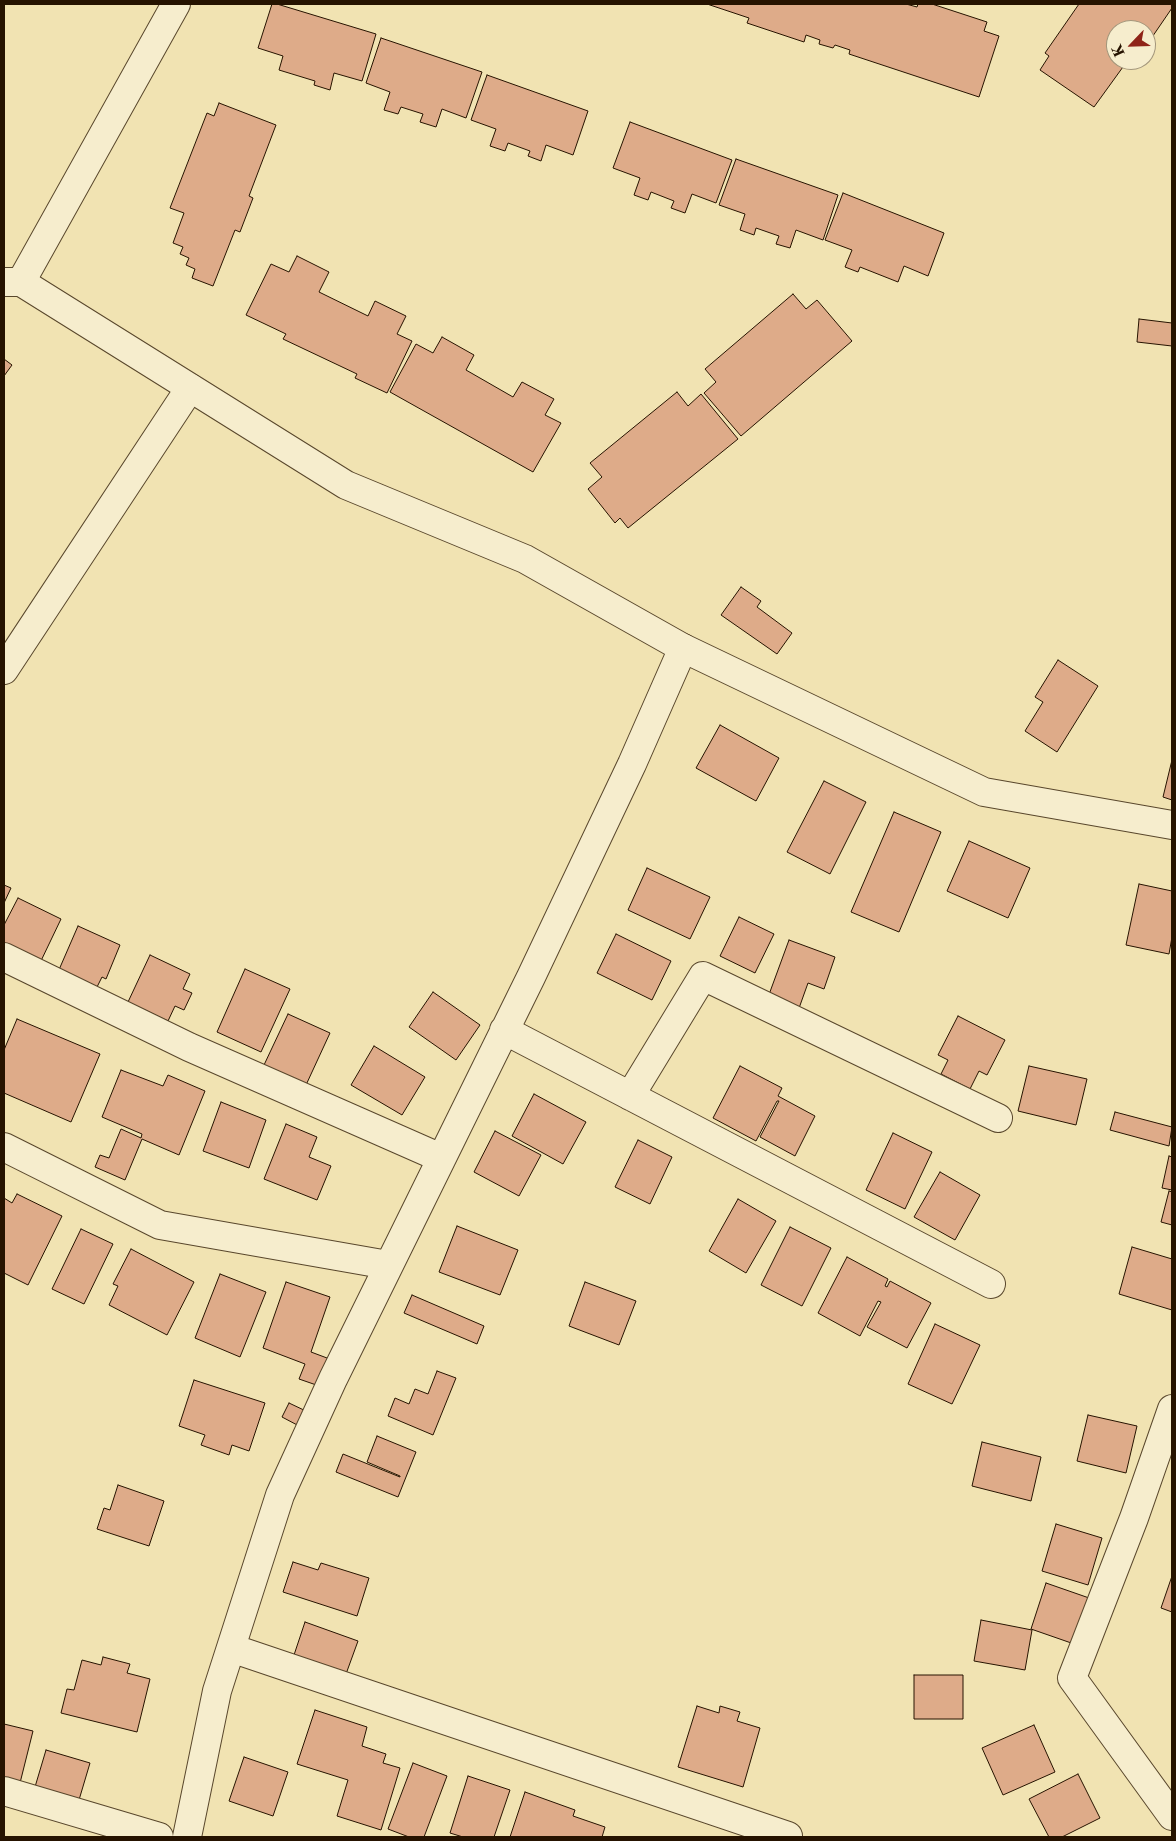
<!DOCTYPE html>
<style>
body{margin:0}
#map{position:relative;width:1176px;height:1841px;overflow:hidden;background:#f1e3b2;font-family:"Libre Caslon Text",serif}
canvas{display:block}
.frame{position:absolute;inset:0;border:5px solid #261300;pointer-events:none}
.north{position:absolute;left:1106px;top:20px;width:50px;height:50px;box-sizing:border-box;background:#f6edcd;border:1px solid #a3967b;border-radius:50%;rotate:246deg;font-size:14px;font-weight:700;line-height:20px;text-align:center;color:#261300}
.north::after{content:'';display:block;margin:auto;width:18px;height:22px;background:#8f2418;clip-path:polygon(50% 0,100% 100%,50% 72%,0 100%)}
</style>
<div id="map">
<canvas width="1176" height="1841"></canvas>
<div class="frame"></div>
<div class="north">K</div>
</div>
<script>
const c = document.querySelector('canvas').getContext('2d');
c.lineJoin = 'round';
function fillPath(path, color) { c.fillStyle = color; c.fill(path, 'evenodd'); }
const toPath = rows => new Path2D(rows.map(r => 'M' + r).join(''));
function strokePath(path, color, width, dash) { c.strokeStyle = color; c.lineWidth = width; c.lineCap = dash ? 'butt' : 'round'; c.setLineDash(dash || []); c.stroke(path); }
const building = toPath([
 [272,4,277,4,376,34,362,81,334,73,330,90,314,85,315,81,279,70,283,56,258,48,272,4],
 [707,4,906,4,917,7,918,4,932,4,987,22,984,31,999,36,979,97,849,54,850,50,835,45,833,48,819,44,820,40,806,35,804,42,747,23,749,18,707,4],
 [1079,4,1172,4,1172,8,1146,46,1146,30,1116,30,1116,60,1128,60,1094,107,1040,70,1049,56,1045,53,1079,4],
 [381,38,482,72,466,118,442,109,436,127,420,122,423,114,401,107,398,114,384,110,390,92,366,83,381,38],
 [487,75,588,111,573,155,546,145,541,161,528,156,530,151,508,143,505,151,490,146,496,129,471,120,487,75],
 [219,103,276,125,249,196,253,198,240,232,235,230,213,286,192,278,195,269,186,265,189,258,180,254,183,247,173,243,184,213,170,208,207,113,214,116,219,103],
 [630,122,732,160,716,203,692,194,685,213,671,208,674,201,651,192,648,200,634,195,640,178,613,168,630,122],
 [736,159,838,195,823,240,796,230,790,248,776,244,779,236,756,228,754,235,740,230,745,214,719,205,736,159],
 [843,193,944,233,928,276,904,266,898,282,860,267,858,272,845,267,852,250,825,240,843,193],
 [297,256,329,272,319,292,368,316,375,301,406,316,397,334,412,341,387,393,355,378,357,374,283,339,286,334,246,315,271,264,289,272,297,256],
 [793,294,806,309,817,300,852,341,741,436,704,393,716,382,705,369,793,294],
 [1139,319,1172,323,1172,346,1137,342,1139,319],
 [442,337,474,355,466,370,513,397,522,382,554,399,545,415,561,423,533,472,390,392,416,344,433,353,442,337],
 [4,359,12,365,4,376,4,359],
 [677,392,688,406,701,394,738,439,628,528,620,518,615,523,588,489,602,477,590,463,677,392],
 [741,587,761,601,757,607,792,633,777,654,721,615,741,587],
 [1058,660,1098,686,1057,752,1025,731,1043,702,1035,697,1058,660],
 [720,725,779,758,756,801,696,768,720,725],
 [1172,760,1172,800,1163,797,1172,760],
 [824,781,866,802,830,874,787,852,824,781],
 [894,812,941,832,899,932,851,912,894,812],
 [969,841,1030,868,1008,918,947,891,969,841],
 [647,868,710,897,690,939,628,910,647,868],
 [1139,884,1172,891,1172,937,1169,954,1126,945,1139,884],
 [4,885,11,888,4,903,4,885],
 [18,898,61,919,39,965,4,947,4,925,18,898],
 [739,917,774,934,755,973,720,956,739,917],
 [78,926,120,945,106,979,102,977,96,989,58,972,78,926],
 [616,934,671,961,652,1000,597,973,616,934],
 [789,940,835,957,824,989,808,983,798,1011,767,1000,789,940],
 [150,955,190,974,183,989,192,993,184,1010,175,1006,168,1021,128,1002,150,955],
 [245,969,290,989,261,1052,217,1032,245,969],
 [433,992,480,1025,456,1060,409,1027,433,992],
 [288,1014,330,1033,306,1085,264,1065,288,1014],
 [958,1016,1005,1040,987,1075,979,1071,970,1089,941,1074,948,1060,938,1055,958,1016],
 [17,1019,100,1054,71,1122,4,1093,4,1050,17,1019],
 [374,1046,425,1077,402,1115,351,1085,374,1046],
 [740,1066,782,1088,778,1096,815,1116,795,1156,760,1137,779,1101,777,1101,756,1141,713,1118,740,1066],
 [1029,1066,1087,1079,1076,1125,1018,1111,1029,1066],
 [121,1070,163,1086,168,1075,205,1091,179,1155,142,1139,125,1180,95,1167,100,1155,109,1158,121,1129,141,1138,142,1134,102,1117,121,1070],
 [534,1094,586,1122,563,1164,512,1136,534,1094],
 [221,1102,266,1120,249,1168,203,1151,221,1102],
 [1115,1112,1172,1127,1169,1146,1110,1130,1115,1112],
 [286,1124,317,1137,309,1157,331,1166,317,1200,264,1179,286,1124],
 [495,1131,541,1155,519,1196,474,1172,495,1131],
 [893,1133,932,1152,905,1209,866,1190,893,1133],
 [638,1140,672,1157,650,1204,615,1187,638,1140],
 [1169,1156,1172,1157,1172,1190,1162,1188,1169,1156],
 [940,1172,980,1195,955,1240,914,1217,940,1172],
 [1169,1191,1172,1192,1172,1225,1161,1222,1169,1191],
 [17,1194,62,1216,28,1285,4,1273,4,1198,12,1203,17,1194],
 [738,1199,776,1221,746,1273,709,1251,738,1199],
 [457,1226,518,1250,500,1295,439,1272,457,1226],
 [790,1227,831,1248,802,1306,761,1285,790,1227],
 [81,1229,113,1244,84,1304,52,1289,81,1229],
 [1132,1247,1172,1259,1172,1310,1119,1294,1132,1247],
 [131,1249,194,1282,167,1335,109,1305,118,1286,113,1284,131,1249],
 [847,1257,888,1279,885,1286,887,1287,890,1281,931,1303,907,1348,867,1327,881,1302,878,1301,860,1336,818,1313,847,1257],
 [220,1274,266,1292,240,1357,195,1338,220,1274],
 [286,1282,330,1297,311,1352,335,1361,325,1388,299,1379,305,1364,263,1348,286,1282],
 [585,1282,636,1301,619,1345,569,1326,585,1282],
 [412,1295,484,1326,477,1344,404,1313,412,1295],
 [935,1324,980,1345,952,1404,908,1384,935,1324],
 [437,1371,456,1378,433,1435,388,1416,395,1398,409,1404,415,1389,428,1394,437,1371],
 [194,1380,265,1403,249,1451,232,1445,229,1455,201,1445,205,1435,179,1426,194,1380],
 [289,1403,308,1412,301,1427,282,1417,289,1403],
 [1088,1415,1137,1426,1126,1473,1077,1461,1088,1415],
 [377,1436,416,1452,398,1497,336,1472,343,1454,400,1477,400,1476,367,1462,377,1436],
 [982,1442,1041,1457,1031,1501,972,1486,982,1442],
 [118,1485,164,1501,149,1546,97,1529,104,1508,110,1510,118,1485],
 [1056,1524,1102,1538,1088,1585,1042,1571,1056,1524],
 [293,1562,318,1570,321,1563,369,1578,357,1616,283,1592,293,1562],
 [1172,1576,1172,1612,1161,1608,1172,1576],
 [1046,1583,1092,1599,1077,1645,1031,1629,1046,1583],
 [981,1620,1032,1630,1025,1670,974,1661,981,1620],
 [305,1622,358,1641,346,1674,294,1655,305,1622],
 [103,1657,130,1664,127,1673,150,1679,137,1732,61,1713,67,1689,74,1690,82,1660,101,1665,103,1657],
 [914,1675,963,1675,963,1719,914,1719,914,1675],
 [697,1706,719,1713,720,1706,740,1712,737,1721,760,1728,743,1787,678,1767,697,1706],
 [315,1710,367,1727,362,1746,386,1754,383,1763,400,1768,381,1830,337,1816,348,1780,297,1764,315,1710],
 [4,1724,33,1731,20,1783,4,1779,4,1724],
 [1034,1725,1055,1772,1003,1795,982,1748,1034,1725],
 [46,1750,90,1763,76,1810,32,1797,46,1750],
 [244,1757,288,1772,273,1816,229,1801,244,1757],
 [413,1763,447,1776,424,1837,409,1837,388,1829,413,1763],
 [1078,1774,1100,1818,1062,1837,1049,1837,1029,1799,1078,1774],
 [468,1776,510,1790,494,1837,463,1837,450,1833,468,1776],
 [525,1792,575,1810,573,1816,605,1827,602,1837,510,1837,525,1792]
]);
fillPath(building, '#deab89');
strokePath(building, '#261300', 1);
const minor = toPath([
 [21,282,176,4],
 [4,670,190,388],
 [4,957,189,1047,441,1158],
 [504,1030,991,1284],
 [630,1096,703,976,998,1118],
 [4,1147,160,1225,388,1265],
 [1172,1409,1134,1518,1072,1678,1172,1816],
 [231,1648,788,1836],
 [4,1791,159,1837],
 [187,1837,217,1691,280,1495,333,1379,531,977,632,764,683,648]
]);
const tertiary = toPath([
 [4,282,21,282,346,485,525,559,683,648,984,792,1172,825]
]);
strokePath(minor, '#59472c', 30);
strokePath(tertiary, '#59472c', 30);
strokePath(minor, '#f6edcd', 28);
strokePath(tertiary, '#f6edcd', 28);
</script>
